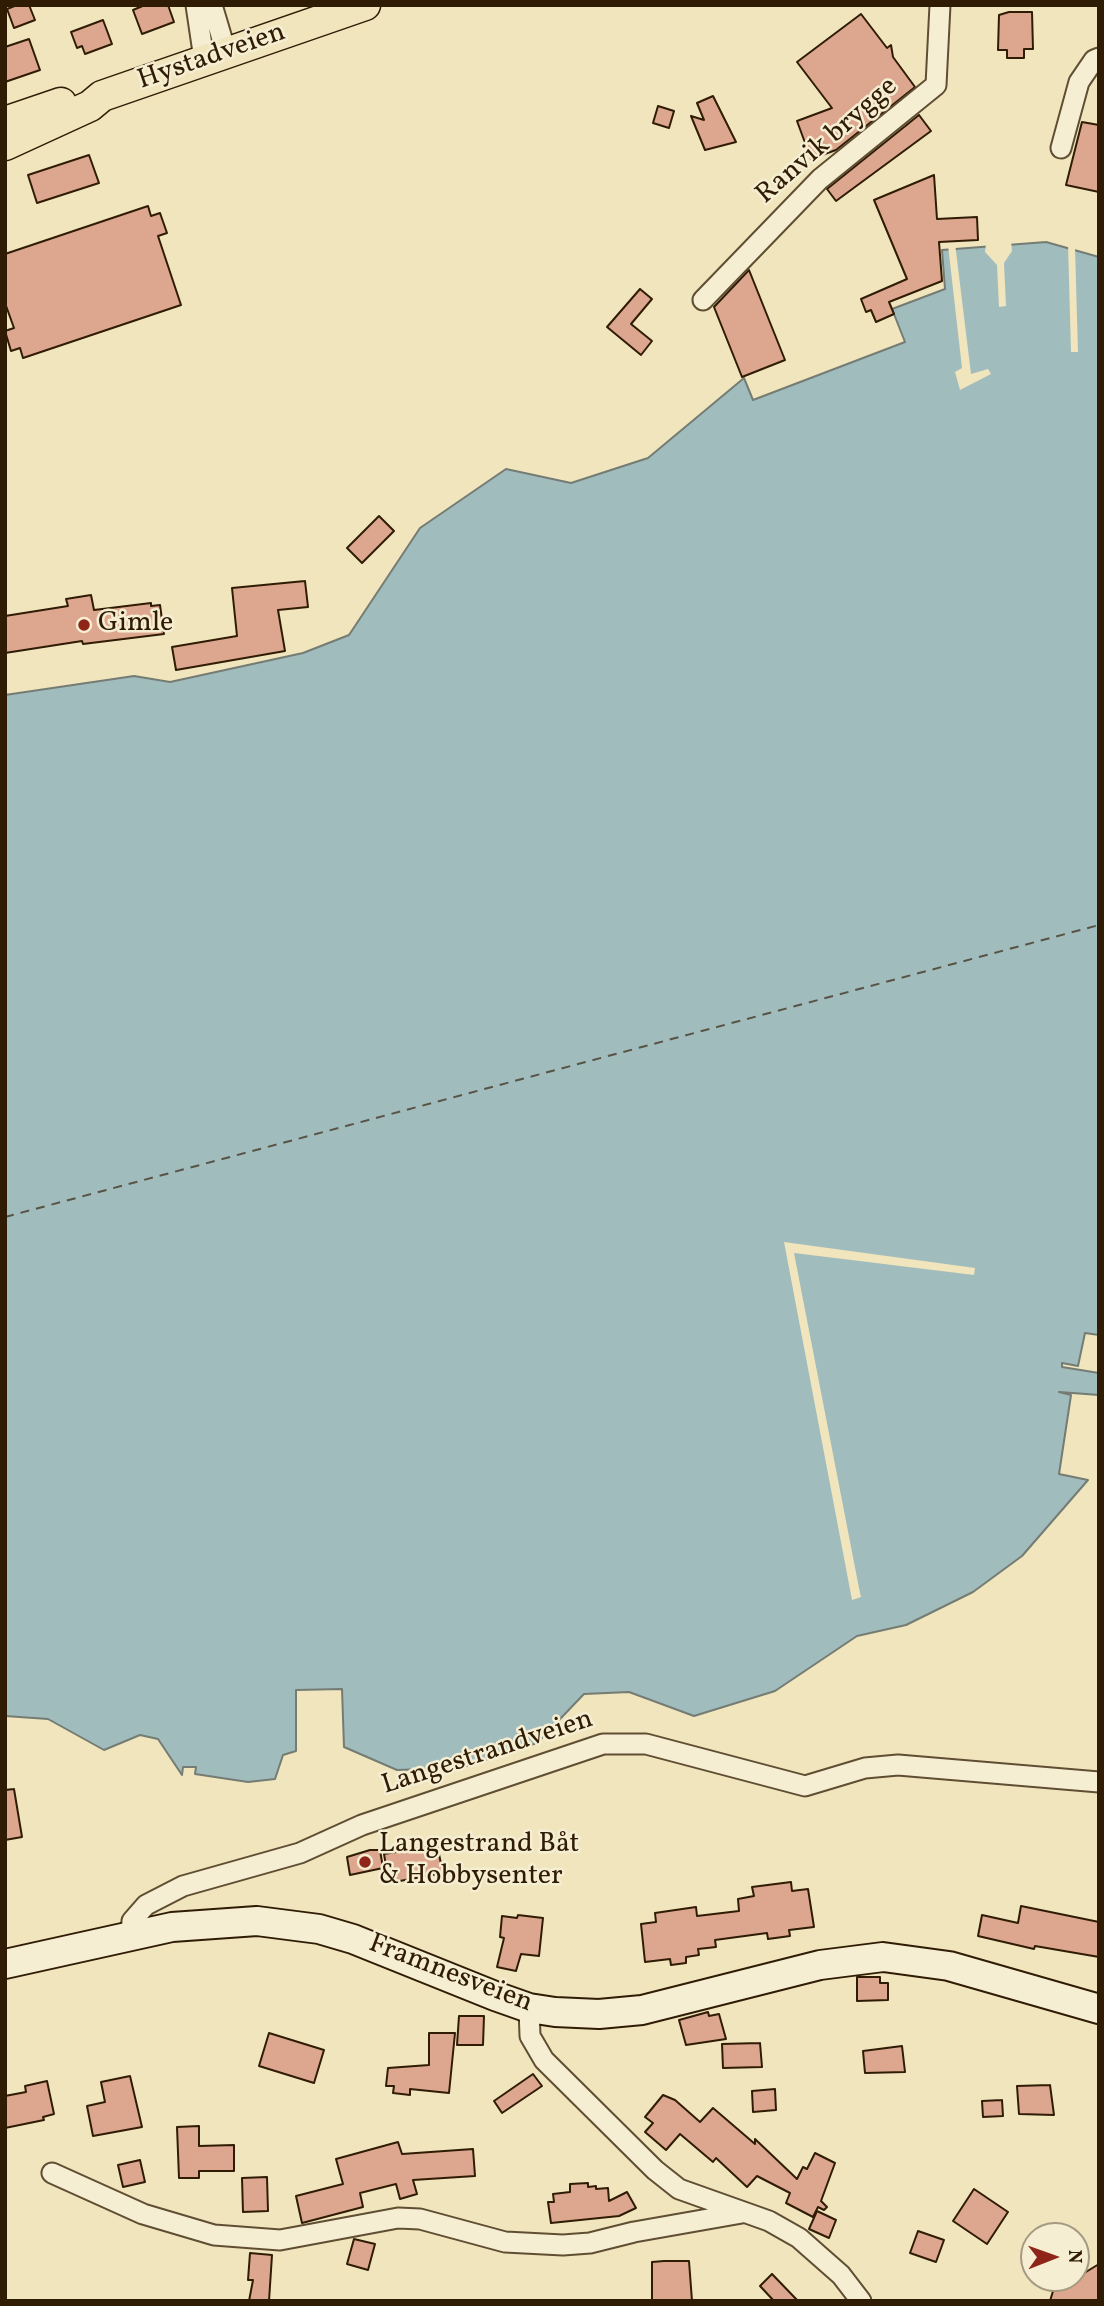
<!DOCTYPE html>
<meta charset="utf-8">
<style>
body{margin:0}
#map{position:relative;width:1104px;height:2306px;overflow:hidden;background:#f0e5bc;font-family:Vollkorn,serif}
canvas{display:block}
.frame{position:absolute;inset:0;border:7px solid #301c05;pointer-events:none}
.north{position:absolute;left:1020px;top:2222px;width:70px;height:70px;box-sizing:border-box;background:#f5eed3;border:2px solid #a69a81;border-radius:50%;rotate:89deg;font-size:19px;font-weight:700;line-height:28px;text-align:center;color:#301c05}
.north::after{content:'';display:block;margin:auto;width:24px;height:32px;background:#8f2418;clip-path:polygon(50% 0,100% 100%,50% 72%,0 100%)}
</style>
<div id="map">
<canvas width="1104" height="2306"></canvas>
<div class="frame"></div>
<div class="north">N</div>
</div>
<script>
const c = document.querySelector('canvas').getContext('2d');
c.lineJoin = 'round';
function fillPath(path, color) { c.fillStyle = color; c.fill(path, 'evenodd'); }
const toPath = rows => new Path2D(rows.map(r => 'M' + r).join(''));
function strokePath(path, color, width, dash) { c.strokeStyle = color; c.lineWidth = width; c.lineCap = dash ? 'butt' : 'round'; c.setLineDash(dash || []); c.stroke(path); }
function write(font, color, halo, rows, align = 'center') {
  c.font = font + ' Vollkorn,serif'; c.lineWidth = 5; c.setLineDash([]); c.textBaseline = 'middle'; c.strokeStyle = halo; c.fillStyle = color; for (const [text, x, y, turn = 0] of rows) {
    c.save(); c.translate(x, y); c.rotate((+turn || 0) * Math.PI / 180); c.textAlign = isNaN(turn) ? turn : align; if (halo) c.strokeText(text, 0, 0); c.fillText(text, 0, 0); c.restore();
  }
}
const water = toPath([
 [1046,242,1099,257,1099,1335,1085,1333,1078,1366,1062,1363,1062,1367,1099,1373,1099,1395,1059,1392,1071,1395,1059,1474,1088,1480,1022,1556,973,1592,906,1625,857,1636,775,1691,694,1716,629,1692,584,1694,537,1743,460,1768,397,1770,344,1747,342,1689,296,1690,296,1751,283,1755,275,1779,248,1782,195,1774,196,1767,183,1767,182,1775,158,1739,140,1735,104,1750,48,1719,5,1716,5,695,134,676,170,682,303,653,349,635,420,528,506,469,571,483,648,458,744,378,753,400,905,342,892,309,945,289,942,250,1046,242]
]);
fillPath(water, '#a1bcbd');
strokePath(water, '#747c73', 2);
fillPath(toPath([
 [1011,241,1012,251,1004,263,1006,306,999,307,997,265,985,252,986,244],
 [955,243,971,374,988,369,991,374,960,390,955,372,962,368,948,245],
 [1068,243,1075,247,1078,352,1071,352],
 [784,1242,975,1268,974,1275,794,1253,859,1588,861,1597,852,1600]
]), '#f0e5bc');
strokePath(toPath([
 [5,1217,1099,925]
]), '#585445', 2, [9, 7]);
const building = toPath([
 [17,5,29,5,35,20,14,28,7,9,17,5],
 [145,5,168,5,174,22,142,34,133,10,145,5],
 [1009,12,1032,12,1033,49,1024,49,1024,58,1007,58,1007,50,998,50,999,15,1009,12],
 [861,14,887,48,891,45,893,57,915,87,836,150,811,159,797,121,832,108,797,62,861,14],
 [103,20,112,44,85,54,82,46,77,48,71,32,103,20],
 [29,39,40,70,5,82,5,47,29,39],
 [713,96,736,142,705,150,691,116,704,120,697,103,713,96],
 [658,106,674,111,669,128,653,123,658,106],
 [919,115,931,131,836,201,827,189,919,115],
 [1082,122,1099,125,1099,192,1066,185,1082,122],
 [89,155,99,183,37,203,28,175,89,155],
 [934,175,937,219,977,217,978,240,939,242,942,281,889,302,894,314,876,322,871,310,866,312,861,299,907,279,874,200,934,175],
 [148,206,151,216,160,213,167,233,158,236,181,305,23,358,20,348,11,351,5,331,14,328,5,303,5,254,148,206],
 [749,270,785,360,742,377,714,307,749,270],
 [640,289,652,299,631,324,652,341,641,355,607,327,640,289],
 [379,516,394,531,362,563,347,548,379,516],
 [305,581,308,607,278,610,285,651,176,670,172,647,237,636,232,588,305,581],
 [91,595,94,610,151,603,151,606,160,605,164,634,83,644,82,641,5,653,5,616,68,606,66,599,91,595],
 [14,1789,22,1837,5,1840,5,1790,14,1789],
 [437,1845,443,1873,389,1883,384,1854,437,1845],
 [370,1850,380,1850,383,1868,350,1875,347,1857,370,1850],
 [791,1882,792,1891,808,1889,814,1927,789,1930,790,1936,768,1939,767,1933,715,1940,716,1947,698,1949,699,1955,686,1957,686,1963,671,1965,670,1959,645,1962,641,1924,656,1922,655,1913,696,1907,697,1916,739,1911,738,1899,754,1896,752,1887,791,1882],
 [1021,1906,1099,1922,1099,1957,1035,1946,1034,1949,978,1936,982,1915,1018,1923,1021,1906],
 [518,1915,543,1918,539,1956,521,1954,516,1971,497,1967,504,1938,500,1937,502,1916,517,1918,518,1915],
 [857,1977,880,1977,880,1983,888,1983,888,2000,857,2001,857,1977],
 [708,2012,709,2016,719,2014,726,2039,686,2045,679,2020,708,2012],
 [459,2016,484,2016,483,2045,457,2045,459,2016],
 [269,2033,324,2050,314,2083,259,2066,269,2033],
 [429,2033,455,2033,449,2093,410,2089,410,2095,393,2093,394,2086,386,2086,388,2068,429,2065,429,2033],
 [760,2043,762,2067,723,2068,722,2044,760,2043],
 [902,2046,905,2072,865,2073,863,2051,902,2046],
 [533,2074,542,2086,502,2113,494,2101,533,2074],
 [130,2076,142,2127,93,2136,87,2106,105,2102,101,2082,130,2076],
 [47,2081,54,2114,43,2117,44,2120,5,2128,5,2096,26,2092,25,2086,47,2081],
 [1050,2085,1054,2115,1019,2114,1017,2086,1050,2085],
 [775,2089,776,2110,753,2112,752,2091,775,2089],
 [663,2095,675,2100,700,2122,713,2108,755,2144,755,2139,797,2179,803,2167,807,2169,815,2153,835,2163,821,2201,827,2207,824,2210,818,2207,813,2217,786,2203,790,2193,757,2176,747,2187,716,2158,713,2162,680,2134,666,2150,645,2132,653,2123,645,2117,663,2095],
 [1002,2100,1003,2116,983,2117,982,2101,1002,2100],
 [199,2126,199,2146,234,2145,234,2171,199,2171,199,2178,179,2178,177,2127,199,2126],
 [398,2142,402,2154,473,2149,475,2176,413,2180,417,2194,400,2199,396,2184,360,2193,363,2207,302,2223,296,2196,343,2184,336,2159,398,2142],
 [140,2160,145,2182,123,2187,118,2165,140,2160],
 [267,2177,268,2211,243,2212,242,2178,267,2177],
 [588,2183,588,2187,596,2186,596,2189,608,2188,609,2201,627,2192,636,2208,619,2216,551,2223,548,2202,554,2202,553,2194,570,2192,570,2184,588,2183],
 [974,2189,1008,2212,987,2244,953,2221,974,2189],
 [817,2211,836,2220,829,2238,809,2229,817,2211],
 [918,2231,944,2240,936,2262,910,2253,918,2231],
 [354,2239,375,2244,368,2270,347,2264,354,2239],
 [250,2253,272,2255,269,2301,249,2301,253,2280,248,2280,250,2253],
 [664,2261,689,2261,692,2301,652,2301,652,2262,664,2261],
 [1099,2264,1099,2301,1050,2301,1057,2278,1076,2278,1099,2264],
 [772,2274,798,2301,774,2301,760,2286,772,2274]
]);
fillPath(building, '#dca78e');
strokePath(building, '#301c05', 2);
const minor = toPath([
 [196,5,204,59],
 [212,5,226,52],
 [1061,148,1079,82,1094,60,1099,58],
 [703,300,820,179,936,85,940,5],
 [131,1934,132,1921,146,1905,183,1886,300,1853,362,1825,603,1744,646,1744,805,1786,865,1768,898,1765,1099,1782],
 [529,2008,530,2036,544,2060,655,2170,679,2189,769,2221,799,2238,841,2275,861,2301],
 [52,2173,143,2214,214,2235,280,2240,398,2218,420,2219,505,2242,563,2245,590,2243,634,2232,742,2213]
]);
const secondary = toPath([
 [5,1964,172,1927,257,1921,319,1929,353,1939,495,1996,529,2008,555,2012,599,2014,642,2010,820,1965,883,1957,949,1966,1099,2009]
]);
const primary = toPath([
 [5,122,61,103],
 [5,145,90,106,102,96,365,5]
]);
strokePath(minor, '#604e33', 23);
strokePath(secondary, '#301c05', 32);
strokePath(primary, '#301c05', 33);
strokePath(minor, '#f5eed3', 19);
strokePath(secondary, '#f5eed3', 28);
strokePath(primary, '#f0e5bc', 30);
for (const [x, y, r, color] of [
 [84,625,7,"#8f2418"],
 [365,1862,7,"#8f2418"]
]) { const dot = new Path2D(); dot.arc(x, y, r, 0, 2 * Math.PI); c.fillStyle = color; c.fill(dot); strokePath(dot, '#f5eed3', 2.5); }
write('28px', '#301c05', '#f5eed3', [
 ["Hystadveien",212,58,-19],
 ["Ranvik brygge",828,142,-41],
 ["Langestrandveien",488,1754,-18],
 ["Framnesveien",450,1975,21]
]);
write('28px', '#301c05', '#f5eed3', [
 ["Gimle",98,625],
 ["Langestrand Båt",379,1846],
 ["& Hobbysenter",379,1878]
], 'left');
</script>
